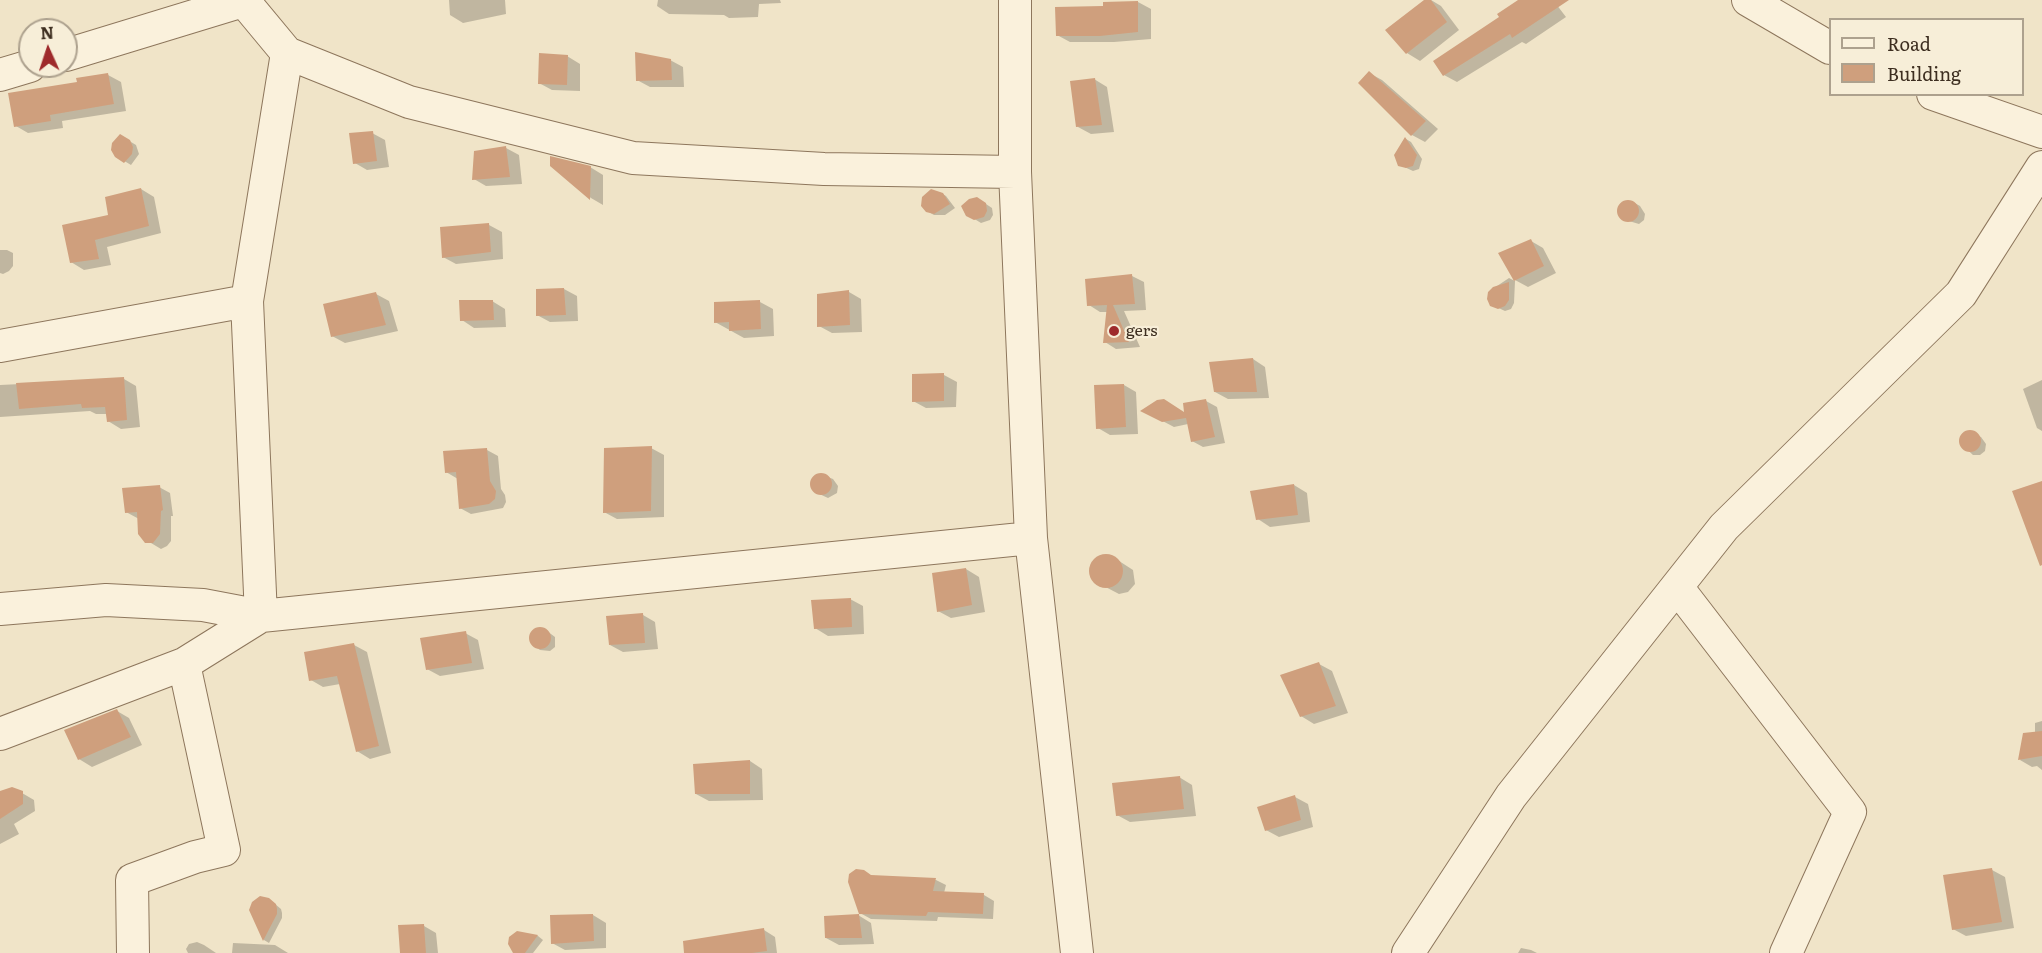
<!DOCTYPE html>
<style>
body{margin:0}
#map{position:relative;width:2042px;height:953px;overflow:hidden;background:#f0e4c8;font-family:Literata,serif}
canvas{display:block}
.legend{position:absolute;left:1829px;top:18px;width:195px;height:78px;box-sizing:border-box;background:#f7eed8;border:2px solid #ada18e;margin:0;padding:8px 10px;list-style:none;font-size:18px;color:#3d2e20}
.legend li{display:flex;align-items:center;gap:12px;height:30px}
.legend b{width:30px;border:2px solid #ada18e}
.north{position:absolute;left:18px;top:18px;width:60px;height:60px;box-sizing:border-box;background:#f7eed8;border:2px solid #ada18e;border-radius:50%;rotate:357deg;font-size:16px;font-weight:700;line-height:24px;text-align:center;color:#3d2e20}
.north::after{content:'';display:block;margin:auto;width:21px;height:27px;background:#9e2a2b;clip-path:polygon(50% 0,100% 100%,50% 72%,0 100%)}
</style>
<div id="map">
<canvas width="2042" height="953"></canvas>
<ul class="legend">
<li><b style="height:8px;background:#faf1dc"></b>Road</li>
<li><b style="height:16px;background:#cf9f7d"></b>Building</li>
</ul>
<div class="north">N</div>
</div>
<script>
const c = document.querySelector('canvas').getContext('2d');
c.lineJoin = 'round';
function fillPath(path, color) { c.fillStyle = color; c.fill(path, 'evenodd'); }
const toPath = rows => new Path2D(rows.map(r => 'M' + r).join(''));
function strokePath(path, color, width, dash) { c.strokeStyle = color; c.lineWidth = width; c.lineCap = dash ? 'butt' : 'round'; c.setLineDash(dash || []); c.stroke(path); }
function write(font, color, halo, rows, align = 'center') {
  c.font = font + ' Literata,serif'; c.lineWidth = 4.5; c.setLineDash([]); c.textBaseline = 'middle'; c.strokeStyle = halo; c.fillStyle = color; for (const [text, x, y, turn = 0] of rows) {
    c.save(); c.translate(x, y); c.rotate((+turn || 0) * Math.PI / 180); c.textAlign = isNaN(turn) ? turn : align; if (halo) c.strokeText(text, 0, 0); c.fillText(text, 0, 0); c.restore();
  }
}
fillPath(toPath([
 [449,0,505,0,506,14,463,23,450,15],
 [658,0,780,0,781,3,759,4,758,17,729,18,724,15,669,14,657,6],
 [1427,0,1431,0,1441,6,1459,30,1420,61,1407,53],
 [1521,0,1553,0,1566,17,1526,44,1522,42,1457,82,1444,75,1501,17],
 [1138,2,1151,9,1151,39,1114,42,1070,42,1057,35,1105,7],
 [567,56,580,64,580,91,552,90,539,83],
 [670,60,683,67,684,87,650,87,637,80],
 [1369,73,1382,80,1438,129,1425,142,1412,135],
 [108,75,121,82,126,111,62,121,63,128,28,133,16,126,78,84],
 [1094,79,1107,87,1114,132,1091,134,1078,127],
 [372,133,385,140,389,167,367,170,355,163],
 [121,136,136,145,139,154,131,165,116,156],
 [1406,139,1411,142,1422,159,1419,169,1413,171,1400,165],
 [506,148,519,155,522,184,486,186,474,179],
 [551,166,590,167,603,175,603,205,591,198],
 [141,189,154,197,161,233,107,247,111,265,84,270,71,262,110,216],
 [939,192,946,196,955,208,945,215,934,215,927,211],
 [983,202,992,208,993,215,990,220,981,223,968,215],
 [1624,202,1633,202,1640,206,1645,214,1644,220,1639,224,1622,219,1619,213,1620,206],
 [489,225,502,232,503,259,456,264,443,257],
 [1531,241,1543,248,1556,273,1528,287,1515,280],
 [0,250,7,250,13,253,13,266,9,271,3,274,0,273],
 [1132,276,1144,282,1146,310,1124,311,1140,347,1116,349,1105,342,1108,312,1100,312,1089,305],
 [1509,278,1515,281,1514,303,1511,309,1505,311,1492,305,1491,290],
 [564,289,577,296,578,321,550,322,537,315],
 [849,292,861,299,862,332,832,333,819,326],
 [376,294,389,301,398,331,345,343,332,336],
 [492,301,505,309,506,327,474,328,462,320],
 [760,302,773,309,774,336,744,338,715,322,715,304],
 [1253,359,1265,367,1269,398,1228,399,1215,392],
 [944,375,957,382,956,407,926,408,913,401],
 [124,379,136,386,140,427,121,429,108,421,107,414,96,414,90,411,0,417,0,385],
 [2042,380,2042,431,2037,428,2023,389],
 [1124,385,1136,392,1138,434,1110,435,1098,428],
 [1206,401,1217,407,1225,443,1203,447,1192,441,1188,424,1174,427,1153,416,1186,415],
 [1968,432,1981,437,1986,444,1985,451,1980,455,1973,455,1960,443,1961,437],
 [651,448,664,455,664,517,617,519,604,512],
 [487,450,498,456,501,489,505,495,506,502,503,508,471,514,460,508,458,479,446,472],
 [820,474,833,479,838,486,837,493,828,498,815,492,811,486,812,479],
 [1294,485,1307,493,1310,522,1270,527,1258,519],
 [159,487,170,493,173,516,171,516,171,541,167,546,161,549,141,537,139,519,126,512],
 [1106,555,1116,559,1133,570,1135,584,1128,592,1119,594,1096,582,1091,573,1091,568,1097,559],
 [966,569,979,577,985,612,951,618,938,611],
 [850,599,863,606,864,634,828,636,815,628],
 [643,615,655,622,658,649,623,652,610,645],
 [543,628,555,637,555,647,550,651,540,650,534,646,530,640,531,634,536,630],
 [465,633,478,640,484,669,440,676,427,669],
 [354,645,367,652,391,753,370,759,357,751,340,684,323,687,311,680],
 [1319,664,1332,671,1348,713,1314,724,1301,716],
 [117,711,129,718,142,745,92,767,79,759],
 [2042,721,2042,770,2037,766,2032,767,2020,760,2035,733,2035,723],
 [750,761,762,769,763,800,709,801,696,794],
 [1179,777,1192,785,1196,816,1130,822,1117,815],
 [0,792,22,793,34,800,35,811,14,824,19,834,0,844],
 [1295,797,1308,804,1313,827,1279,837,1266,830],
 [1992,870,2005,877,2014,928,1966,936,1953,929],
 [873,877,936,880,946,885,944,893,984,895,994,901,993,919,938,917,937,921,871,919,860,913],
 [269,899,281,909,282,913,282,918,269,943,264,940,251,910],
 [593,915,606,923,606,948,565,950,552,943,551,916],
 [858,915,871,923,874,944,839,945,826,938],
 [424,926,436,933,438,953,401,953],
 [764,930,775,937,777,953,694,953],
 [517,932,538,936,543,940,533,953,518,953],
 [197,942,204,945,216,953,188,953,186,949,189,944],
 [233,943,275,945,288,953,232,953],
 [1521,948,1531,950,1537,953,1518,953]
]), '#0003');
fillPath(toPath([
 [1424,0,1431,0,1447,22,1406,54,1385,30],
 [1518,0,1569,0,1512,38,1510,34,1443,76,1433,61,1499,17,1497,14],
 [1138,1,1138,32,1100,36,1056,36,1055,7,1103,6,1103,2],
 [635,52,671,59,672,80,636,81],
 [539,53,568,55,567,85,538,84],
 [1369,71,1426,121,1411,136,1358,83],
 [108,73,114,104,50,115,51,121,14,127,8,93,77,82,76,78],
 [1095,78,1102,125,1076,127,1070,81],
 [373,131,377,161,353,164,349,133],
 [120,134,130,140,133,147,132,154,124,163,115,157,111,150,112,143],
 [1405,137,1417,155,1413,166,1406,168,1398,166,1394,155],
 [506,146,510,177,472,180,474,151],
 [550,156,591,166,590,200,550,166],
 [141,188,149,226,95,240,99,259,70,263,62,225,108,215,105,197],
 [931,189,943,193,950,204,934,214,926,212,921,206,922,197],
 [977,197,986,203,987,211,984,217,974,220,966,216,961,206,969,199],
 '1617 211a11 11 0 1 1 22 0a11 11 0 1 1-22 0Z',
 [489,223,491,252,442,258,440,227],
 [1531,239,1544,266,1514,281,1498,253],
 [1132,274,1135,304,1113,305,1129,342,1103,343,1107,305,1087,306,1085,279],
 [1509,282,1509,300,1505,306,1498,309,1490,306,1487,299,1488,292,1493,287],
 [564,288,566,315,536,316,536,289],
 [849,290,850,325,817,327,817,294],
 [376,292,386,325,331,337,323,304],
 [459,300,493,300,494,320,460,321],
 [760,300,761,329,729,331,729,322,714,323,714,302],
 [1253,358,1257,392,1214,392,1209,362],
 [944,373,944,401,912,402,912,374],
 [124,377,127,420,107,422,105,407,82,408,81,404,19,409,16,383],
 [1124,384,1126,427,1096,429,1094,385],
 [1164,399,1184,412,1183,403,1206,399,1215,437,1191,442,1186,418,1162,422,1140,411,1157,400],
 '1959 441a11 11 0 1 1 22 0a11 11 0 1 1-22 0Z',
 [652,446,651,511,603,513,604,448],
 [487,448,490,481,496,491,495,499,489,504,459,509,456,472,445,473,443,451],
 '810 484a11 11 0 1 1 22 0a11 11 0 1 1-22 0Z',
 [2042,481,2042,565,2040,566,2012,491],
 [1294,484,1298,515,1256,520,1250,491],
 [160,485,163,510,161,511,160,534,153,543,145,543,138,534,137,512,125,513,122,488],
 '1089 571a17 17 0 1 1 34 0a17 17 0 1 1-34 0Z',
 [966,568,972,605,937,612,932,573],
 [851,598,852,627,814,629,811,600],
 [643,613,645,643,609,645,606,616],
 '529 638a11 11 0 1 1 22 0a11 11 0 1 1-22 0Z',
 [466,631,472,663,426,670,420,638],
 [354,643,379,746,356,752,337,676,309,681,304,652],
 [1319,662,1336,706,1300,717,1280,675],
 [117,709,131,737,78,760,64,730],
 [2042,731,2042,756,2018,760,2023,733],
 [750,760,750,794,695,794,693,764],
 [1180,776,1184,809,1116,816,1112,783],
 [12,787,23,791,23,804,0,819,0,791],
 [1295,795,1301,820,1265,831,1257,807],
 [1992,868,2002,922,1952,930,1943,875],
 [856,869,864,870,871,875,936,878,933,891,984,893,983,914,928,912,926,916,859,914,848,882,849,874],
 [260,896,269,898,276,904,277,909,277,914,263,941,249,910,252,902],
 [593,914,594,941,551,944,550,915],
 [859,914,862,938,825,938,824,916],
 [424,924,426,953,400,953,398,925],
 [764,928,767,951,752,953,684,953,683,941],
 [517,931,538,935,525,953,513,953,508,944,509,937]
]), '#cf9f7d');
const street = toPath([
 [243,0,287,53,247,301,261,616],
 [1015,0,1015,172,1031,538,1077,953],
 [1748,0,1830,48],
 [287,53,409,102,633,158,824,169,1015,172],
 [66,55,243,1],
 [0,75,30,66],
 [1933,94,2042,132],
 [0,346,247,301],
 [1677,587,1850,812,1786,953],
 [0,609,106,600,203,605,261,616,1031,538],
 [0,734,184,664,261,616],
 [133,953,132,880,195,857,224,850,184,664],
 [1408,953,1511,796,1724,527,1961,294,2042,167]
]);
strokePath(street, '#8d765c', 34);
strokePath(street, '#faf1dc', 32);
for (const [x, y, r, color] of [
 [1114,331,6,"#9e2a2b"]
]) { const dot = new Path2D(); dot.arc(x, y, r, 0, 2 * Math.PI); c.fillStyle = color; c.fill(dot); strokePath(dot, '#f7eed8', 2); }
write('16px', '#3d2e20', '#f7eed8', [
 ["gers",1126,331]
], 'left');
</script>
